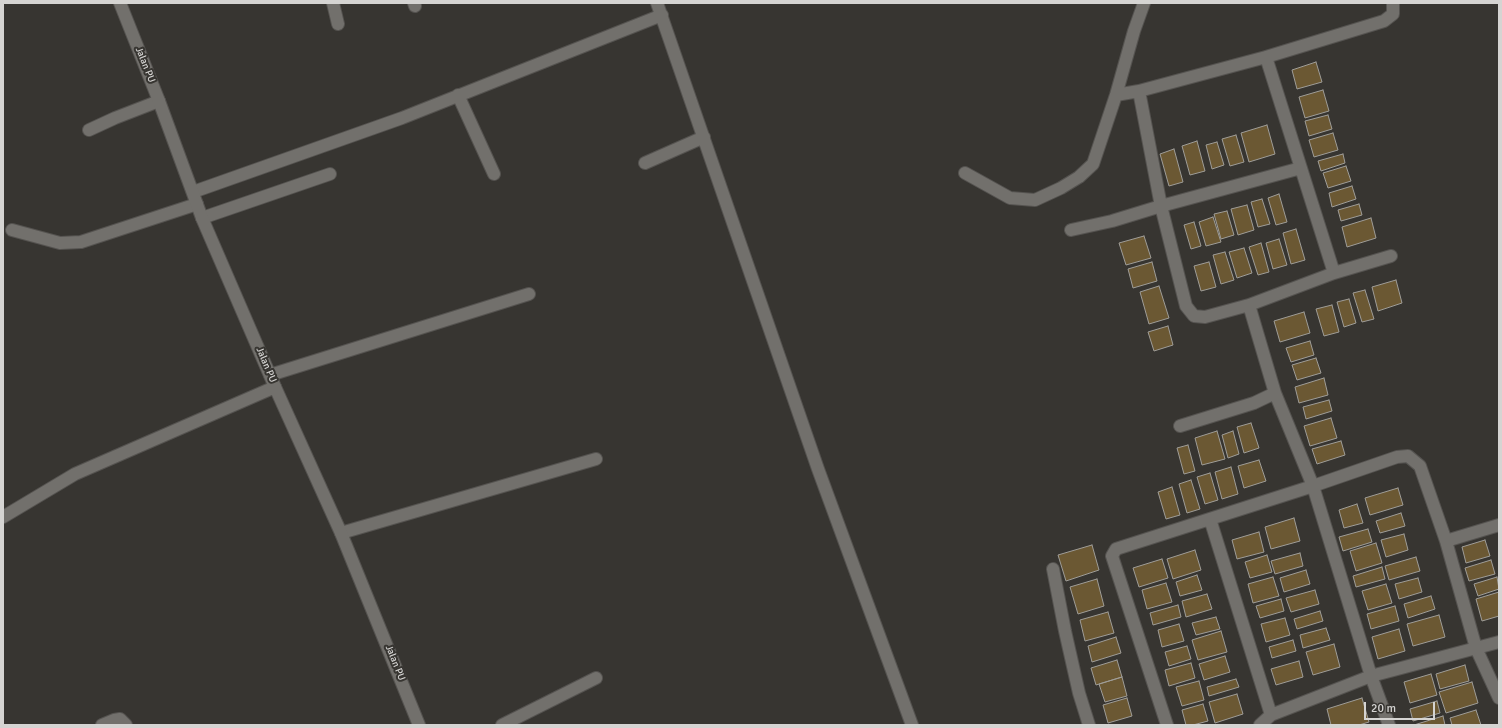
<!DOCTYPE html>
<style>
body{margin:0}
#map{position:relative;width:1502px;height:728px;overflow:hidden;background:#373531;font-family:Signika,sans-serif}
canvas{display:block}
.frame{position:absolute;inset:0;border:4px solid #d5d4d2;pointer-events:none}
.scale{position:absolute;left:1364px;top:702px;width:71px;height:18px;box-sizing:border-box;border:2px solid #d5d4d2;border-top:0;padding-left:5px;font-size:12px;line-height:14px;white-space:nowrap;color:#d5d4d2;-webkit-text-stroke:3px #373531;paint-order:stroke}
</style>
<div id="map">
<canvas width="1502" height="728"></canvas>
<div class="frame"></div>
<div class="scale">20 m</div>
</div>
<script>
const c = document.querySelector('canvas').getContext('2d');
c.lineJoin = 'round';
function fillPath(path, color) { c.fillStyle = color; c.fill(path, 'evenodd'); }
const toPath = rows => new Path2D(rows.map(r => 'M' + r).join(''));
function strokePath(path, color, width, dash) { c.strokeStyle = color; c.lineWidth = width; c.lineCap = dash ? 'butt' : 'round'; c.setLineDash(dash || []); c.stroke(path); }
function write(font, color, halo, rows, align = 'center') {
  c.font = font + ' Signika,sans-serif'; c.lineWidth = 4; c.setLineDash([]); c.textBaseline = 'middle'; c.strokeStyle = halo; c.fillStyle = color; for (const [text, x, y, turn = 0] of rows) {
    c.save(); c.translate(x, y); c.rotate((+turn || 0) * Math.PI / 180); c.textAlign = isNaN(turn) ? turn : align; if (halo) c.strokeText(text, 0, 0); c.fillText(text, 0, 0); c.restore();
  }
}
const building = toPath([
 [1316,62,1322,82,1297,89,1292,70,1316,62],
 [1323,90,1329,111,1305,118,1299,97,1323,90],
 [1328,115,1332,129,1309,136,1305,121,1328,115],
 [1267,125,1275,154,1249,162,1241,133,1267,125],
 [1333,133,1338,150,1314,157,1309,140,1333,133],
 [1236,135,1244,162,1230,166,1222,139,1236,135],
 [1197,141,1205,171,1190,175,1182,146,1197,141],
 [1217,142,1224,165,1212,169,1206,145,1217,142],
 [1174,149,1183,182,1169,186,1160,154,1174,149],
 [1343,154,1345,163,1321,171,1318,161,1343,154],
 [1346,166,1351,181,1328,188,1323,173,1346,166],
 [1352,186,1356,199,1332,207,1329,193,1352,186],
 [1279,194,1287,222,1276,225,1268,198,1279,194],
 [1262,199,1270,224,1258,227,1251,202,1262,199],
 [1359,204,1362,215,1341,221,1338,210,1359,204],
 [1247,205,1254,230,1238,235,1231,209,1247,205],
 [1227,211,1234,235,1221,239,1214,214,1227,211],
 [1213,217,1221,242,1206,246,1199,222,1213,217],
 [1371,218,1376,238,1347,247,1342,227,1371,218],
 [1194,222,1201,246,1191,249,1184,225,1194,222],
 [1296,229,1305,260,1291,264,1283,233,1296,229],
 [1144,236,1151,258,1126,265,1119,243,1144,236],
 [1279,239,1287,265,1273,269,1266,243,1279,239],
 [1261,243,1269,272,1258,275,1249,247,1261,243],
 [1244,248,1252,273,1237,278,1229,252,1244,248],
 [1225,252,1234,280,1221,284,1213,255,1225,252],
 [1152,262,1157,281,1133,288,1128,269,1152,262],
 [1209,262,1216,287,1201,291,1194,266,1209,262],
 [1396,280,1402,303,1378,311,1372,287,1396,280],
 [1159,286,1169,318,1149,324,1140,292,1159,286],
 [1365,290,1374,319,1362,322,1353,293,1365,290],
 [1349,299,1356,323,1344,327,1337,302,1349,299],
 [1332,305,1339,332,1324,336,1316,309,1332,305],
 [1304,312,1310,333,1280,342,1274,321,1304,312],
 [1168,326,1173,345,1154,351,1148,332,1168,326],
 [1310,341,1314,355,1291,362,1286,348,1310,341],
 [1316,358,1321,373,1297,380,1292,365,1316,358],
 [1324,378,1328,395,1299,403,1295,387,1324,378],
 [1329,400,1332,411,1306,419,1303,407,1329,400],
 [1331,418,1337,438,1310,446,1304,426,1331,418],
 [1251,423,1259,448,1244,453,1237,427,1251,423],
 [1217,431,1225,459,1202,465,1195,438,1217,431],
 [1233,431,1239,454,1228,458,1222,435,1233,431],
 [1341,441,1345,455,1317,464,1312,449,1341,441],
 [1188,445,1195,471,1184,474,1177,448,1188,445],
 [1259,460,1266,481,1244,488,1238,466,1259,460],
 [1231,467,1238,494,1222,499,1215,472,1231,467],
 [1210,473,1218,500,1205,504,1197,477,1210,473],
 [1191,480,1200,509,1187,513,1179,484,1191,480],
 [1172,487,1180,515,1166,519,1158,492,1172,487],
 [1398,488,1403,505,1370,515,1365,498,1398,488],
 [1357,504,1363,523,1344,528,1339,510,1357,504],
 [1401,513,1405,526,1380,533,1376,521,1401,513],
 [1294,518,1300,541,1271,549,1265,527,1294,518],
 [1368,529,1372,542,1343,551,1339,537,1368,529],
 [1259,532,1264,552,1237,559,1232,540,1259,532],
 [1404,534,1408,550,1386,557,1381,540,1404,534],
 [1485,540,1490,556,1466,563,1462,547,1485,540],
 [1376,543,1382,563,1356,571,1350,551,1376,543],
 [1092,545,1099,570,1066,581,1058,555,1092,545],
 [1195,550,1201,570,1173,579,1167,559,1195,550],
 [1300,553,1303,566,1275,574,1271,561,1300,553],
 [1267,555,1272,572,1250,578,1245,562,1267,555],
 [1416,557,1420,571,1389,580,1385,566,1416,557],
 [1162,559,1168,578,1139,587,1133,568,1162,559],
 [1491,560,1495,574,1469,581,1465,568,1491,560],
 [1382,567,1385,579,1356,587,1353,576,1382,567],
 [1306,570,1310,584,1284,592,1280,578,1306,570],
 [1197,575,1202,590,1180,596,1176,582,1197,575],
 [1273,577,1279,596,1253,603,1248,584,1273,577],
 [1497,577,1499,589,1478,596,1474,584,1497,577],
 [1418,578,1422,592,1399,599,1395,584,1418,578],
 [1097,579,1104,606,1078,614,1070,587,1097,579],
 [1166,583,1172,602,1147,609,1142,590,1166,583],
 [1386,584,1392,603,1368,610,1362,591,1386,584],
 [1315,590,1319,604,1291,612,1286,598,1315,590],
 [1499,592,1499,616,1482,621,1476,599,1499,592],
 [1207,594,1212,609,1186,617,1182,601,1207,594],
 [1431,596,1435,609,1408,618,1404,604,1431,596],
 [1281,599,1284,611,1260,618,1256,606,1281,599],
 [1178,605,1181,617,1153,625,1150,613,1178,605],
 [1395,606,1399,621,1371,629,1367,614,1395,606],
 [1320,611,1323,621,1297,629,1294,619,1320,611],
 [1108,612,1114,633,1085,641,1080,620,1108,612],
 [1439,615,1445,637,1413,646,1407,624,1439,615],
 [1216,617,1220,629,1196,635,1192,623,1216,617],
 [1285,618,1290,635,1266,642,1261,624,1285,618],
 [1179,624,1184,641,1162,647,1158,630,1179,624],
 [1326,628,1330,640,1303,648,1300,635,1326,628],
 [1399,629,1405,651,1378,659,1372,637,1399,629],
 [1221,631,1227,652,1198,660,1192,640,1221,631],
 [1116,637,1121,653,1092,662,1088,646,1116,637],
 [1293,640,1296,651,1272,658,1269,647,1293,640],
 [1334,644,1340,667,1313,675,1306,652,1334,644],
 [1187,646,1191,659,1169,666,1165,652,1187,646],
 [1225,656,1230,672,1204,680,1199,664,1225,656],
 [1117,660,1122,677,1096,685,1091,668,1117,660],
 [1299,661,1303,677,1276,685,1271,669,1299,661],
 [1191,663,1195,678,1169,686,1165,670,1191,663],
 [1465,665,1469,681,1440,689,1436,674,1465,665],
 [1431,674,1437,695,1410,703,1404,682,1431,674],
 [1122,677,1127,696,1105,702,1099,684,1122,677],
 [1236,679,1239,687,1209,696,1207,687,1236,679],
 [1199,681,1204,700,1182,706,1176,687,1199,681],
 [1472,682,1478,703,1446,713,1439,692,1472,682],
 [1237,694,1243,714,1215,723,1209,702,1237,694],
 [1127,698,1132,716,1108,723,1103,705,1127,698],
 [1362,698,1369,722,1359,725,1331,725,1327,709,1362,698],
 [1437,701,1440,713,1413,721,1410,709,1437,701],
 [1203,704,1208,721,1193,725,1186,725,1182,710,1203,704],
 [1476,710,1481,725,1452,725,1450,718,1476,710],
 [1443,716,1445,725,1414,725,1443,716]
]);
fillPath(building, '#6b5833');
strokePath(building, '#9f9d98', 1);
const lane = toPath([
 [333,3,338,24],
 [414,3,415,6],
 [202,218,330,174]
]);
const street = toPath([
 [657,3,818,469,912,725],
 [1266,57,1334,273],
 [1139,91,1161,206,1186,306,1194,316,1205,317,1249,305,1334,273,1391,256],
 [458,95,494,174],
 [1116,95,1139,91,1266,57,1384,21,1393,14,1393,3],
 [89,130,115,118,159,101],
 [645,163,704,137],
 [965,173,1010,198,1035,200,1061,188,1079,177,1093,164,1116,95,1134,31,1144,3],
 [193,192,402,118,662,15],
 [12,230,60,243,81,242,197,204],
 [1071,230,1112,221,1161,206,1301,168],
 [1249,305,1275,393,1313,486,1371,676,1389,725],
 [270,375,529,294],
 [1180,426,1254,403,1275,393],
 [3,517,75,474,275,387],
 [1210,519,1271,715],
 [341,533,596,459],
 [1446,541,1499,525],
 [1053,569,1065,631,1079,693,1089,725],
 [102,725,114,720,120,719,126,725],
 [502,725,596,678],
 [1167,725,1112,556,1116,549,1313,486,1397,457,1408,456,1420,466,1446,541,1476,648,1499,698],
 [1260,725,1271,715,1371,676,1499,642]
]);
const secondary = toPath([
 [120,3,159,101,202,218,275,387,341,533,419,725]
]);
strokePath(lane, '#555350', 14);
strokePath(street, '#555350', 14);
strokePath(secondary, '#555350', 14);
strokePath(lane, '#72706c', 12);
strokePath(street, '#72706c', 12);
strokePath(secondary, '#72706c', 12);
write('10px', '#d5d4d2', '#373531', [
 ["Jalan PU",145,65,68],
 ["Jalan PU",266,365,67],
 ["Jalan PU",395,663,68]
]);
</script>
